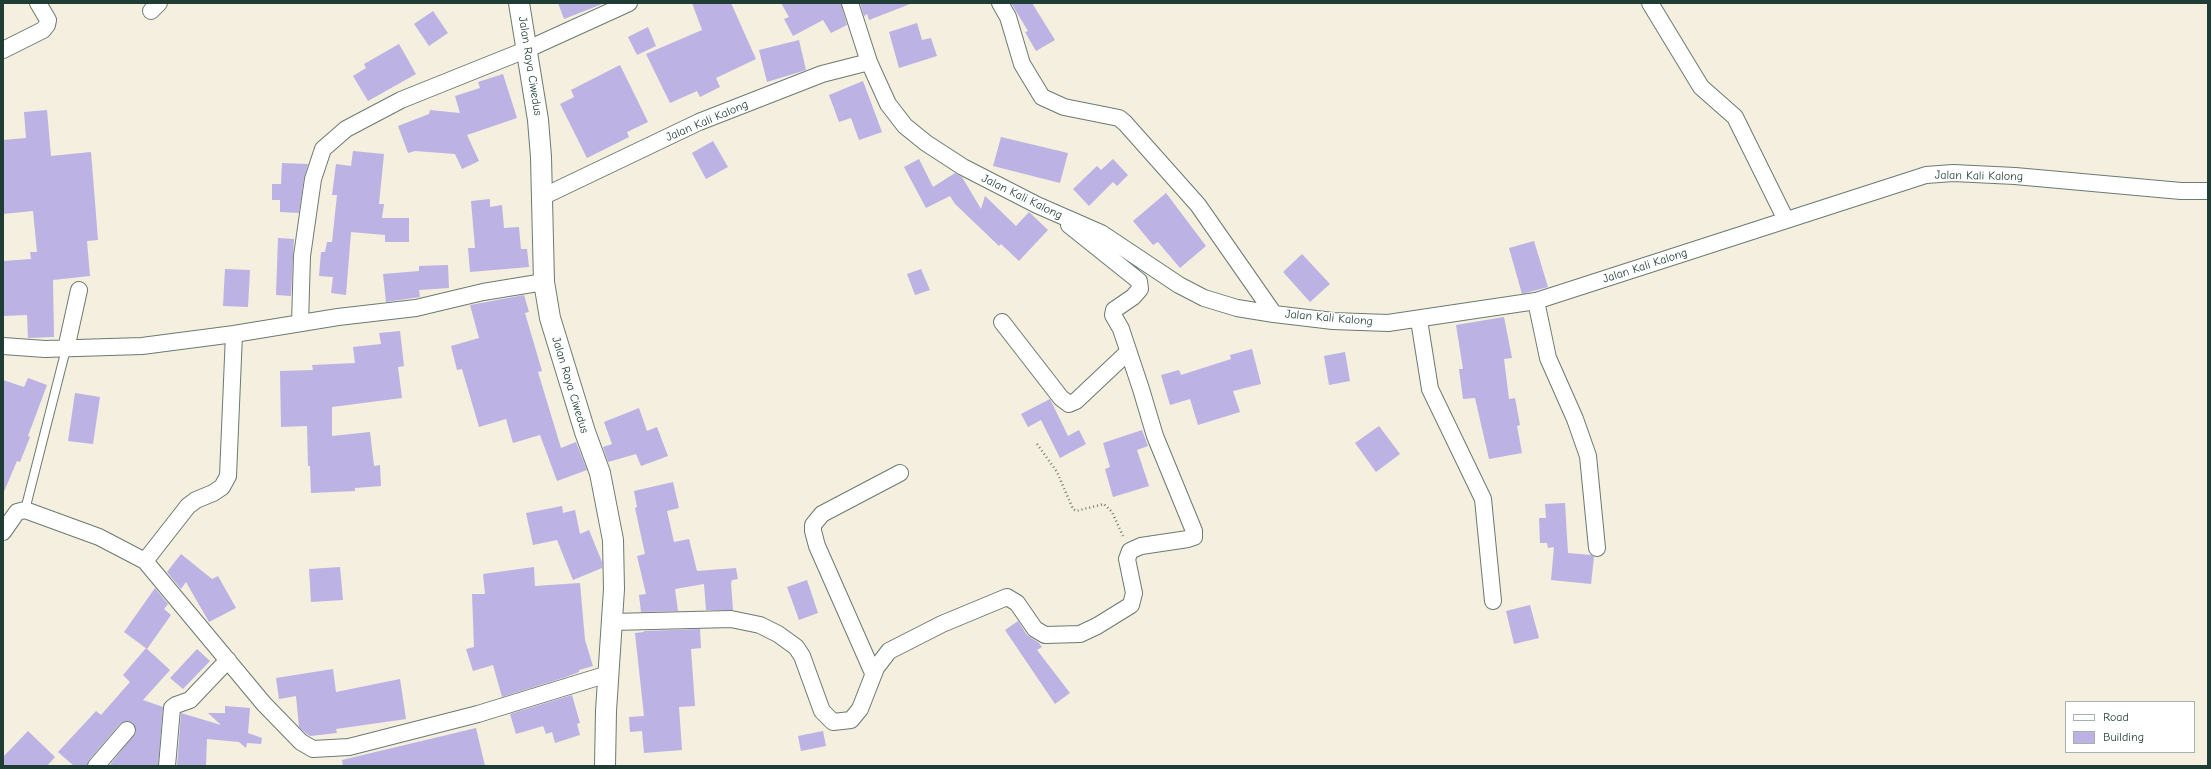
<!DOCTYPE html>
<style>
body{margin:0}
#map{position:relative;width:2211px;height:769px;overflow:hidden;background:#f4efde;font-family:"Comic Neue",sans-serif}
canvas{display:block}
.frame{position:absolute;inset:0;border:4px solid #1f3d34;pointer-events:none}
.legend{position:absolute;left:2065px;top:701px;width:130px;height:52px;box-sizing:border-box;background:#fff;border:1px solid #a5b1ae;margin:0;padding:5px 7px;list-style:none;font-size:12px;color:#1f3d34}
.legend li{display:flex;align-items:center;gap:8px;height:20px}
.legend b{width:20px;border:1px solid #a5b1ae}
</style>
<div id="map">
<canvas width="2211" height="769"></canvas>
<div class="frame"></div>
<ul class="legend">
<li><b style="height:5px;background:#fff"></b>Road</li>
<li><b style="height:11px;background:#bcb2e4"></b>Building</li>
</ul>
</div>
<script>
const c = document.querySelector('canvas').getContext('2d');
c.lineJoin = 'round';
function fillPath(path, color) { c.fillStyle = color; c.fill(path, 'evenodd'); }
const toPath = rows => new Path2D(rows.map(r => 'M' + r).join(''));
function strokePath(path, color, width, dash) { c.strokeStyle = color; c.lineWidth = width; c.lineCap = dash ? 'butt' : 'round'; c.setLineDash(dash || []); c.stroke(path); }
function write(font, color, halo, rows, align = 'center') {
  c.font = font + ' "Comic Neue",sans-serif'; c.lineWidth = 3; c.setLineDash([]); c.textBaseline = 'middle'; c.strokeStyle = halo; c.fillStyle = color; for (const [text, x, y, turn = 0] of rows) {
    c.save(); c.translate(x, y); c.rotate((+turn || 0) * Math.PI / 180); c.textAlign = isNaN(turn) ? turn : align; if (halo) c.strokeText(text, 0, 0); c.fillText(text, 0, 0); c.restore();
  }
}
fillPath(toPath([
 [558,3,602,3,602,4,564,19],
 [692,3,731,3,756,59,716,78,720,87,700,97,697,91,670,103,646,54,702,30],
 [781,3,841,3,847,25,831,33,823,20,793,36,784,19,789,17],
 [860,3,910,3,910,4,869,20,867,14,864,16],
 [1011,3,1032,3,1055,40,1036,51,1025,32,1028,31],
 [433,11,448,33,429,46,414,24],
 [917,23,922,40,931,38,937,56,899,68,889,32],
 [648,27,656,46,637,55,628,37],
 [799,40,806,70,767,82,759,50],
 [399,44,416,74,368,101,353,76,366,68,364,64],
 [620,65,648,122,627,132,629,137,587,158,560,104,574,97,571,90],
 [503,74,517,118,467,135,479,161,462,169,455,154,415,151,408,153,398,126,429,114,430,110,460,113,455,96,480,88,478,82],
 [863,81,882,132,859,140,851,118,839,122,829,95],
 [47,110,51,156,91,152,98,240,87,241,90,276,53,280,54,337,28,338,27,315,3,316,3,261,31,259,30,252,37,252,33,211,3,214,3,140,26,138,24,112],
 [1001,137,1068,153,1060,183,993,166],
 [713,141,728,167,706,179,692,153],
 [353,151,384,154,379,204,384,204,382,218,409,218,409,242,385,242,385,235,351,232,346,295,331,293,333,277,319,276,321,252,325,252,327,242,332,242,337,195,332,195,336,164,351,166],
 [919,159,933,187,955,173,962,177,981,209,985,196,1016,226,1029,212,1048,230,1019,261,1001,244,999,246,955,204,950,196,926,208,904,167],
 [1113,159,1128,175,1117,186,1113,182,1089,206,1073,189,1097,166,1101,170],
 [282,163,308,164,304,178,299,213,280,212,280,200,272,200,272,184,281,184],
 [1166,193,1206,246,1180,268,1158,242,1153,245,1133,221],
 [490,199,490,207,502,205,504,228,519,227,521,249,527,249,529,267,470,272,468,248,475,248,471,201],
 [278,238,294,239,291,296,276,295],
 [1534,241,1548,287,1522,294,1509,248],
 [1302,254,1330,284,1310,302,1283,272],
 [448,265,449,288,419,290,420,297,386,302,383,274,419,271,419,266],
 [225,269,250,270,248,307,223,306],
 [921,269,930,290,915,295,907,274],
 [524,295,529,312,525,313,542,371,538,372,561,448,576,442,587,470,557,481,540,435,513,443,506,419,479,427,462,369,457,370,451,346,479,338,470,305],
 [1504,317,1512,358,1504,359,1509,399,1515,398,1520,425,1517,426,1522,453,1489,459,1475,398,1463,399,1459,369,1463,369,1456,325],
 [400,331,404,366,398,367,402,398,332,407,332,436,370,432,374,466,380,465,381,486,355,488,355,491,311,493,310,466,308,466,307,426,281,427,280,371,313,370,312,365,355,363,353,347,381,344,379,333],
 [1252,349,1261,384,1233,391,1240,412,1198,425,1190,399,1170,405,1161,375,1179,370,1181,375,1231,359,1230,355],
 [1345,352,1350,381,1329,385,1324,356],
 [28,378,47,385,28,436,30,437,20,462,17,461,3,494,3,380,24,387],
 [75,393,100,397,93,444,68,441],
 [1050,399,1068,436,1079,430,1086,444,1060,458,1041,420,1028,427,1021,414],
 [639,408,647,431,657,427,668,456,641,466,636,454,608,462,603,447,612,444,604,422],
 [1379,426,1400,454,1376,472,1355,443],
 [1142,430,1148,446,1137,450,1149,486,1113,497,1105,469,1110,467,1103,443],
 [673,482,679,508,667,511,674,542,689,539,697,571,736,568,738,579,732,580,731,583,733,610,706,610,704,584,675,589,678,611,641,612,639,595,646,594,637,556,645,554,635,508,637,507,634,491],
 [1565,503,1568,553,1591,555,1594,557,1591,584,1551,580,1554,547,1548,548,1547,543,1540,543,1539,518,1546,518,1545,504],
 [562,506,563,513,575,510,580,534,589,530,602,562,602,568,573,580,557,540,533,545,526,513],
 [181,554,212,579,218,576,236,608,209,622,186,582,181,589,167,572],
 [340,567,343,600,311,602,309,569],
 [534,567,535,586,580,583,585,640,593,666,579,670,579,672,566,677,502,697,493,665,473,671,466,649,474,647,472,594,485,594,483,574],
 [807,580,818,613,799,620,787,587],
 [155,588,168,604,164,609,171,615,147,649,124,632],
 [1530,605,1539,638,1514,644,1506,611],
 [1018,621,1027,635,1039,643,1042,647,1037,650,1070,693,1055,704,1005,630],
 [700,629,701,648,691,649,695,706,679,707,682,750,644,753,642,731,630,732,629,717,644,716,635,633,644,632,644,631],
 [146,648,170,670,143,700,163,707,158,766,109,766,136,732,133,723,128,721,120,724,89,760,87,766,74,766,58,752,96,711,101,715,130,682,123,675],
 [197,649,210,661,183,689,170,678],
 [333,669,336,692,400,679,406,719,336,729,337,733,310,736,307,734,299,727,296,696,279,699,276,678],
 [572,695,580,723,577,724,580,735,555,743,552,732,546,734,543,726,516,734,510,714],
 [225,706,250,708,248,733,262,738,261,744,247,743,246,748,239,742,207,739,206,766,177,766,181,713,221,725,208,713,225,713],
 [476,728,485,766,343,766,342,760],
 [28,731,55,757,47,766,3,766,3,757],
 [823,731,826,746,801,751,798,736]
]), '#bcb2e4');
const service = toPath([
 [25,510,66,349]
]);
const minor = toPath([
 [850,3,869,62,888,104,905,126,926,143,963,167,1037,205,1101,233,1179,285,1204,298,1237,308,1274,314,1333,321,1388,323,1536,301,1926,175,1953,173,2015,176,2181,191,2208,191],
 [1000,3,1008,17,1022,64,1042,97,1064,107,1119,118,1125,123,1198,205,1274,314],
 [1650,3,1701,87,1735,117,1786,220],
 [151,11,159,3],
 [3,50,43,30,47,25,48,20,38,3],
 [542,197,699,122,822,74,869,62],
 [1536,301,1548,358,1575,419,1588,456,1597,548],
 [1419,320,1430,389,1483,499,1493,601],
 [1002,322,1061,398,1069,404,1076,401,1128,352],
 [300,323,302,256,313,179,323,149,346,129,401,100,528,49,629,3],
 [3,346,45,349,142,346,234,334,338,317,416,308,483,292,544,282],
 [66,349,79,290],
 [3,532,17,512,25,510,99,537,145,561,264,704,301,742,313,749,349,747,478,714,608,674],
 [145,561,188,506,196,500,213,493,222,487,228,476,234,334],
 [612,622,731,619,760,625,778,634,796,647,802,656,822,711,833,722,851,720,860,709,876,668,889,651,942,624,1007,597,1017,603,1035,629,1045,635,1080,634,1097,626,1131,605,1134,593,1127,559,1130,551,1141,546,1188,539,1194,537,1194,531,1155,436,1141,389,1121,329,1113,315,1114,310,1133,297,1140,289,1139,281,1069,225],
 [873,673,817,546,813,531,813,525,822,514,900,473],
 [96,766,127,730],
 [167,766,172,708,176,705,190,700,228,660]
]);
const tertiary = toPath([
 [519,3,538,120,541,157,544,282,550,318,585,432,600,473,613,540,614,589,606,711,605,766]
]);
strokePath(service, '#6a7b70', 10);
strokePath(minor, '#6a7b70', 18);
strokePath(tertiary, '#6a7b70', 22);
strokePath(toPath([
 [1037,444,1057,472,1073,509,1076,511,1104,504,1112,512,1123,536]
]), '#6a7b70', 2.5, [1, 3]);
strokePath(service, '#fff', 8);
strokePath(minor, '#fff', 16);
strokePath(tertiary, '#fff', 20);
write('12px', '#1f3d34', '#fff', [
 ["Jalan Raya Ciwedus",530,66,81],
 ["Jalan Kali Kalong",707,121,-23],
 ["Jalan Kali Kalong",1979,176,1],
 ["Jalan Kali Kalong",1022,197,26],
 ["Jalan Kali Kalong",1645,266,-18],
 ["Jalan Kali Kalong",1329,318,5],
 ["Jalan Raya Ciwedus",570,385,73]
]);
</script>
